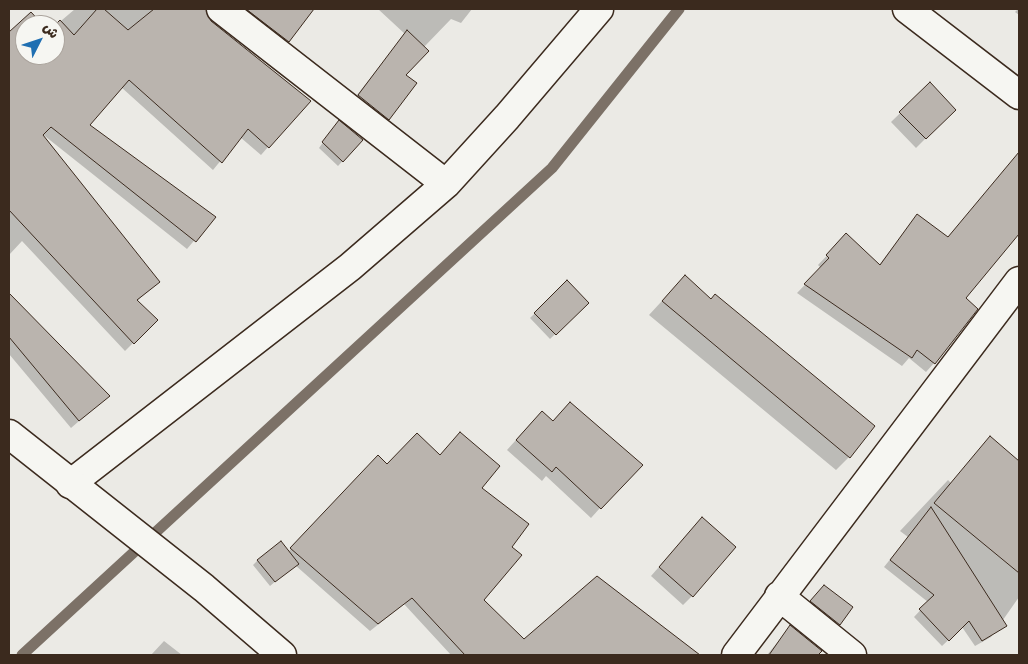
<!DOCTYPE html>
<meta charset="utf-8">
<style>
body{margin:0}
#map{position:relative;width:1028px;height:664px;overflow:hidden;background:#ebeae5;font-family:Itim,"Playpen Sans Arabic",sans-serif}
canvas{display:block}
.frame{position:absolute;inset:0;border:10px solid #3b2a1e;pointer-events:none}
.north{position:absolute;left:15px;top:15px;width:50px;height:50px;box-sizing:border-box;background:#f6f6f2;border:1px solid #aba49d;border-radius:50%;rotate:49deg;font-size:14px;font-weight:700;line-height:20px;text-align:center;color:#3b2a1e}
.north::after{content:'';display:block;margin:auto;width:18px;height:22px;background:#1f6fb2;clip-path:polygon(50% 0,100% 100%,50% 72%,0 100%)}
</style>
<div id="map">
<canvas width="1028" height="664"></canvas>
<div class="frame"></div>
<div class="north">ش</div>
</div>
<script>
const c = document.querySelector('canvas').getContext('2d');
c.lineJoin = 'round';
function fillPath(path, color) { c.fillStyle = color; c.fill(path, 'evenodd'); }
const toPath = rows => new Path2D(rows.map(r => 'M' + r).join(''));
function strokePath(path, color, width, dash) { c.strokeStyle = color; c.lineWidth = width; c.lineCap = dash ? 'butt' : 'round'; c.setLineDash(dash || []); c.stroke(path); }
fillPath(toPath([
 [75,9,205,9,205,15,268,147,261,155,240,137,213,170,121,87,88,126,214,217,187,249,41,133,158,282,137,301,156,320,125,351,22,241,9,255,9,34,31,13,42,25,25,25,25,55,55,55,55,26],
 [228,9,312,9,280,49],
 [378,9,472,9,461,23,451,19,424,47,404,75,388,119,380,127,350,104,405,34],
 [1018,9,1019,9,1019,15,1015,12],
 [930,84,954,110,916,148,891,122],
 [334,127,362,140,338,166,319,148],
 [984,196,1019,232,964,299,934,363,926,372,909,358,902,366,797,293,821,268,818,265,838,244,879,265,917,216,947,238],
 [567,282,587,303,550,339,530,318],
 [672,290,849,457,836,470,649,315],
 [9,295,108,396,71,428,9,354],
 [532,422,600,508,591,518,546,476,542,481,507,450],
 [990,438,1019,463,1019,597,991,637,975,646,962,627,942,646,914,617,928,602,884,567,908,537,900,531,948,480,951,483],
 [440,456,480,488,511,547,482,600,524,641,594,580,668,655,451,655,404,604,370,631,295,565,270,586,253,565,258,560,288,552,371,464,387,466],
 [702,518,692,596,683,605,651,576],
 [824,587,851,607,834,629,806,606],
 [790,627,820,651,817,655,767,655],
 [164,641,182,655,151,655]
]), '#0003');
strokePath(toPath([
 [22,655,552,168,679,9]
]), '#7c7167', 11);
const building = toPath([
 [97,9,104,9,128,30,154,9,206,9,211,21,311,101,269,148,248,129,222,163,129,80,90,125,216,217,196,242,51,127,43,135,160,282,137,300,158,320,134,344,9,210,9,32,31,12,43,25,25,25,25,55,55,55,55,25,60,20,74,35,97,9],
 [246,9,314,9,289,42,246,9],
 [407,30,429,51,406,75,417,83,389,120,358,95,407,30],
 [930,82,956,110,926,139,899,112,930,82],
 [339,120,363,140,343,162,322,142,339,120],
 [1019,152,1019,234,966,298,978,309,935,364,917,350,912,358,804,284,829,258,826,255,846,233,880,265,917,214,948,237,1019,152],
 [685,275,711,299,715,294,875,426,850,458,662,301,685,275],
 [567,280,589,303,556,335,534,313,567,280],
 [9,293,110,396,79,421,9,337,9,293],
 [570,402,643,465,601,509,556,467,552,472,516,440,542,411,553,421,570,402],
 [460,432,500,466,482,488,529,524,512,547,522,555,484,600,524,639,597,576,700,655,465,655,412,598,378,624,290,548,378,455,387,464,417,433,440,455,460,432],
 [990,436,1019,461,1019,573,934,503,990,436],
 [931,507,1007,626,982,641,969,621,949,641,919,609,934,595,890,560,931,507],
 [702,517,736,547,693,597,659,567,702,517],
 [281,541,299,564,275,582,257,560,281,541],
 [824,585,853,607,840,625,810,601,824,585],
 [790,625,822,651,818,655,769,655,790,625]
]);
fillPath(building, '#bab4ae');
strokePath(building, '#3b2a1e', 1);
const minor = toPath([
 [221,9,446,184],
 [907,9,1019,95],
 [70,484,350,267,446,184,507,117,599,9],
 [779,596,852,655],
 [736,655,1019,281]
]);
const tertiary = toPath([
 [9,434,204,588,282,655]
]);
strokePath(minor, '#3b2a1e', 31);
strokePath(tertiary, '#3b2a1e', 31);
strokePath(minor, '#f6f6f2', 28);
strokePath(tertiary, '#f6f6f2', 28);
</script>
